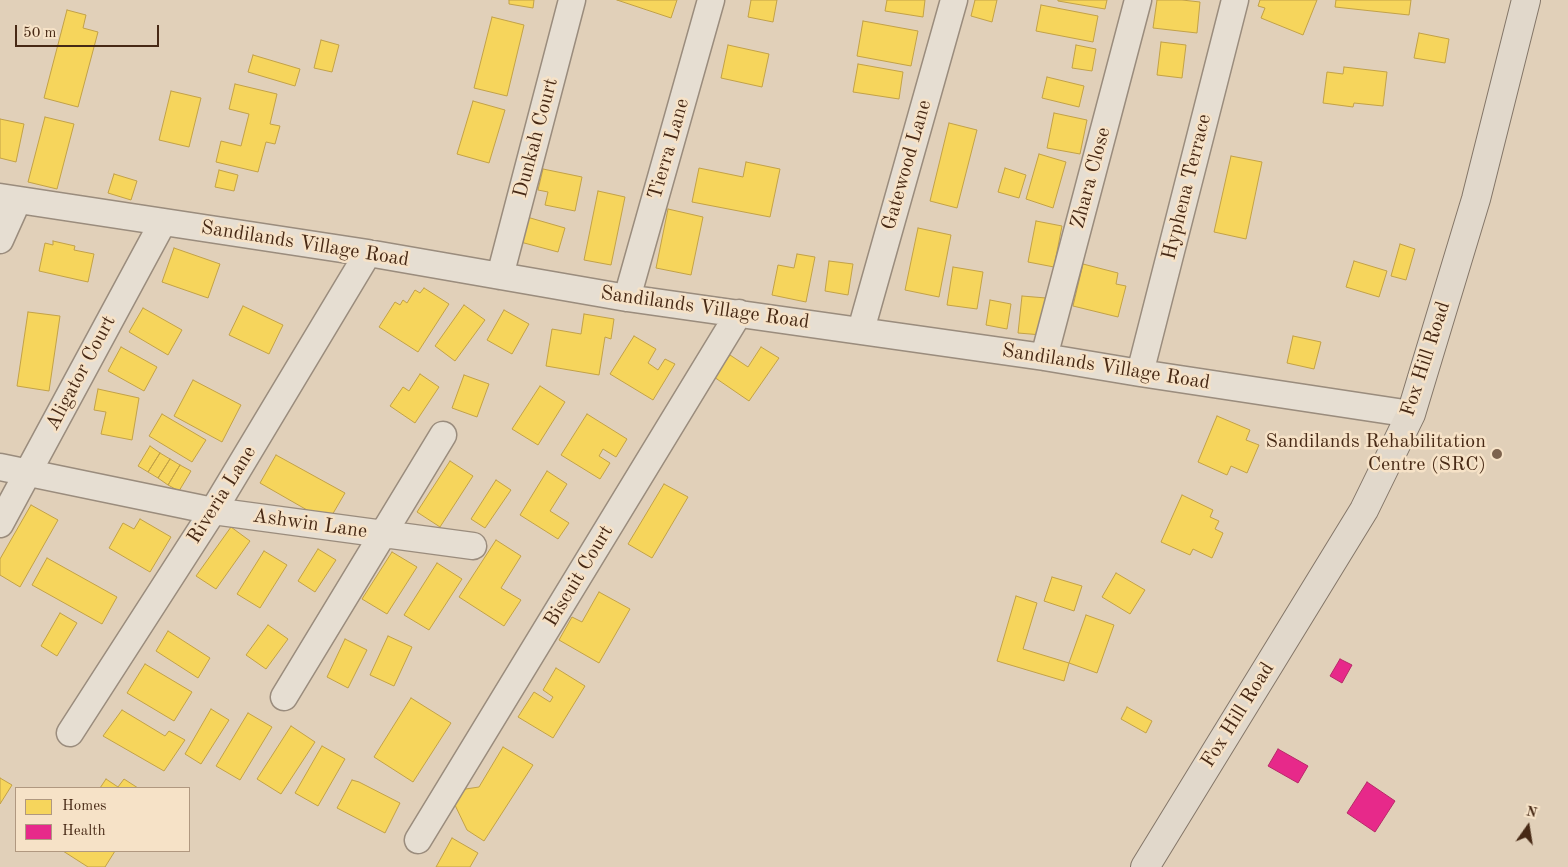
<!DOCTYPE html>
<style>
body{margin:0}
#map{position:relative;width:1568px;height:867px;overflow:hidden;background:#e1d0b9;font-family:"Old Standard TT",serif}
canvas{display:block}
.legend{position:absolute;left:15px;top:787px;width:175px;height:65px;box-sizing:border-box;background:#f6e2c7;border:1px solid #b09880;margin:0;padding:6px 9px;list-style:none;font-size:15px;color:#472915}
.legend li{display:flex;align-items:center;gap:10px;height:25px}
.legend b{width:25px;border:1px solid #b09880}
.north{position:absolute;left:1503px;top:802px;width:50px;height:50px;-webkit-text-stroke:4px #f6e2c7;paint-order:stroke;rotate:13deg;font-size:14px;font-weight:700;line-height:20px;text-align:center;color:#472915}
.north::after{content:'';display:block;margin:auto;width:18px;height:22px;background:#472915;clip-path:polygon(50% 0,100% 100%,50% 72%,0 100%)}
.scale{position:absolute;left:15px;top:25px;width:144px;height:22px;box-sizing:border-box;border:2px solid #472915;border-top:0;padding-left:6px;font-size:15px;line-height:18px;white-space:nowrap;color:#472915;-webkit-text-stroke:4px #f6e2c7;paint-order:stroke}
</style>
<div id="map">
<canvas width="1568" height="867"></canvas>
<ul class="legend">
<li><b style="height:14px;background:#f6d55c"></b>Homes</li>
<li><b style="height:14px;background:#e7298a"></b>Health</li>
</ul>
<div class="north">N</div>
<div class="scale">50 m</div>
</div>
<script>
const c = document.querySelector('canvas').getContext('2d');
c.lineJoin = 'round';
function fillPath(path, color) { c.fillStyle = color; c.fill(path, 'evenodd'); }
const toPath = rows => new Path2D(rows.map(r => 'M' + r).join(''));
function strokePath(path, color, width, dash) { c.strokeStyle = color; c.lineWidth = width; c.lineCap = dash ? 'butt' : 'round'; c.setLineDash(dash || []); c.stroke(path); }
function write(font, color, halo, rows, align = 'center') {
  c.font = font + ' "Old Standard TT",serif'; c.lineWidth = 5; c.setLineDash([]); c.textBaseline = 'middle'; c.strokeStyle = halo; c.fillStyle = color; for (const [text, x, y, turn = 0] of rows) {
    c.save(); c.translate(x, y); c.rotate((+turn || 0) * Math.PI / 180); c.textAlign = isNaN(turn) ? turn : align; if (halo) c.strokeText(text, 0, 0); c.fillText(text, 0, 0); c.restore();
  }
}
const homes = toPath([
 [509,0,534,0,533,8,509,4,509,0],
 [617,0,677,0,671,18,617,0],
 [751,0,777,0,773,22,748,17,751,0],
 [887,0,925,0,923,17,885,11,887,0],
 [975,0,997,0,992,22,971,16,975,0],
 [1058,0,1107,0,1105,9,1058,1,1058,0],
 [1157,0,1182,0,1200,2,1197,33,1153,28,1157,0],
 [1260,0,1317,0,1303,35,1261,18,1265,8,1258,6,1260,0],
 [1336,0,1411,0,1409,15,1335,7,1336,0],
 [1041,5,1098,16,1093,42,1036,31,1041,5],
 [67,10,86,15,83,28,98,32,78,107,44,98,67,10],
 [492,17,524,25,507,96,474,88,492,17],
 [863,21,918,31,911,66,857,56,863,21],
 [1419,33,1449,39,1445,63,1414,58,1419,33],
 [321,40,339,45,332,72,314,68,321,40],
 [1161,42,1186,45,1182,78,1157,75,1161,42],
 [728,45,769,54,762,87,721,78,728,45],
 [1076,45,1096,49,1092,71,1072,68,1076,45],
 [253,55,300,69,295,86,248,72,253,55],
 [858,64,903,72,899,99,853,92,858,64],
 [1344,67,1387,72,1383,106,1354,103,1353,107,1323,103,1327,72,1343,74,1344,67],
 [1047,77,1084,86,1079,107,1042,98,1047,77],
 [235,84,277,94,270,124,280,126,275,144,266,142,258,172,216,162,221,141,241,146,249,114,229,109,235,84],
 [171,91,201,98,189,147,159,140,171,91],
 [473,101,505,110,489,163,457,154,473,101],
 [1054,113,1087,120,1080,154,1047,148,1054,113],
 [45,117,74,124,57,189,28,182,45,117],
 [0,119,24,124,16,162,0,158,0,119],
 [949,123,977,130,957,208,930,201,949,123],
 [1039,154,1066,162,1053,208,1026,199,1039,154],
 [1231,156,1262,162,1246,239,1214,232,1231,156],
 [746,162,780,169,770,217,692,202,699,168,743,177,746,162],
 [1005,168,1026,175,1019,198,998,192,1005,168],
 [543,169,582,177,575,211,545,205,548,192,538,190,543,169],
 [219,170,238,175,234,191,215,187,219,170],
 [114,174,137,181,131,200,108,193,114,174],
 [598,191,625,197,611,265,584,260,598,191],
 [668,209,703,217,691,275,656,268,668,209],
 [520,215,565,228,558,252,513,240,520,215],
 [1036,221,1062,226,1054,267,1028,262,1036,221],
 [918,228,951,235,939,297,905,290,918,228],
 [53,241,75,246,74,250,94,254,88,282,39,271,45,243,53,245,53,241],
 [1400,244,1415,249,1406,280,1391,276,1400,244],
 [174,248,220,264,208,298,162,282,174,248],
 [797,254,815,257,806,302,772,295,778,265,794,268,797,254],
 [829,261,853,264,848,295,825,291,829,261],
 [1354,261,1387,271,1379,297,1346,287,1354,261],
 [1083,264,1118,273,1116,284,1126,286,1118,317,1073,306,1083,264],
 [953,267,983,272,977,309,947,305,953,267],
 [424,288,449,304,418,352,379,327,395,302,400,305,403,300,407,303,415,290,420,293,424,288],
 [1022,296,1046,298,1042,335,1018,333,1022,296],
 [990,300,1011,304,1007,329,986,325,990,300],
 [464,305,485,320,455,361,435,346,464,305],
 [243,306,283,325,269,354,229,335,243,306],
 [143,308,182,330,168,355,129,332,143,308],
 [504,310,529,324,512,354,487,340,504,310],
 [28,312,60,316,49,391,17,386,28,312],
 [584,314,614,319,611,339,605,337,599,375,546,366,552,329,581,334,584,314],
 [634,336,656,349,648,363,658,370,665,359,675,364,653,400,610,374,634,336],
 [1293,336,1321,342,1314,369,1287,363,1293,336],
 [121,347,157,367,144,391,108,371,121,347],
 [761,347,779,358,749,401,714,377,730,355,748,367,761,347],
 [420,374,439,387,415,423,390,406,403,387,409,391,420,374],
 [464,375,489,384,477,417,452,408,464,375],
 [193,380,241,405,222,442,174,416,193,380],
 [540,386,565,402,538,445,512,429,540,386],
 [98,389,139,398,132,440,101,434,106,412,94,410,98,389],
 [162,414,206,440,192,462,149,436,162,414],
 [587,414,627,439,616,457,603,449,599,456,610,463,600,479,561,455,587,414],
 [1217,416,1250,430,1246,440,1259,445,1247,473,1231,466,1227,475,1198,462,1217,416],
 [150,446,160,453,148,472,138,466,150,446],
 [160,453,170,459,158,478,148,472,160,453],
 [276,455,345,493,328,522,260,483,276,455],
 [170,459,180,465,168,485,158,478,170,459],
 [450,461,473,476,440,527,417,512,450,461],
 [180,465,191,471,179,491,168,485,180,465],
 [547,471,567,484,550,511,569,523,558,539,520,515,547,471],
 [496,480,511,490,485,528,471,519,496,480],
 [664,484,688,497,652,558,628,544,664,484],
 [1182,495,1213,510,1210,517,1219,521,1215,529,1223,533,1212,558,1193,549,1190,555,1161,542,1182,495],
 [31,505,58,520,20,587,0,575,0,559,31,505],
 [140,519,171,537,150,572,109,548,123,523,134,529,140,519],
 [231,527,250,541,216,589,196,576,231,527],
 [496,540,521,556,501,588,521,600,504,626,459,597,496,540],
 [318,549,336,560,315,592,298,581,318,549],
 [264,551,287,565,260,608,237,594,264,551],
 [392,552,417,567,387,614,362,599,392,552],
 [47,558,117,597,102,624,32,585,47,558],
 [437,563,462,579,429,630,404,615,437,563],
 [1116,573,1145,590,1130,614,1102,597,1116,573],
 [1052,577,1082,586,1074,611,1044,601,1052,577],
 [599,592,630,609,599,663,559,640,572,617,582,622,599,592],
 [1016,596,1037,603,1023,649,1069,663,1064,681,997,661,1016,596],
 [60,613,77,623,57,656,41,646,60,613],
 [1086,615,1114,625,1097,673,1069,663,1086,615],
 [268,625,288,639,266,669,246,655,268,625],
 [168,631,210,658,198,678,156,651,168,631],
 [388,636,412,647,394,686,370,675,388,636],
 [345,639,367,650,348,688,327,677,345,639],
 [145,664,192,692,174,721,127,693,145,664],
 [556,668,585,686,553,738,518,717,534,692,550,702,553,697,543,690,556,668],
 [411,698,451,723,413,782,374,757,411,698],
 [1127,707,1152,721,1146,733,1121,719,1127,707],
 [211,709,229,720,201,764,185,754,211,709],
 [122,710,165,736,169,731,185,740,164,771,103,736,122,710],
 [248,713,272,727,240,780,216,766,248,713],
 [291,726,315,742,281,794,257,779,291,726],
 [322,746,345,759,318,806,295,793,322,746],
 [503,747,533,765,484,841,467,830,453,801,459,790,479,787,503,747],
 [0,778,12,785,0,804,0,778],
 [106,779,118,787,124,779,138,788,100,788,106,779],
 [352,780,359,782,400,803,385,833,337,808,352,780],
 [452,838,478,853,470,867,436,867,452,838],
 [63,851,115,851,105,867,88,867,63,851]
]);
fillPath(homes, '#f6d55c');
strokePath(homes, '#c2a147', 1);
const health = toPath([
 [1340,659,1352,665,1342,683,1330,676,1340,659],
 [1278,749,1308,766,1298,783,1268,766,1278,749],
 [1367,782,1395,801,1375,832,1347,813,1367,782]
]);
fillPath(health, '#e7298a');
strokePath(health, '#b72967', 1);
const minor = toPath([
 [0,197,368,253,627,298,1044,357,1140,373,1411,414],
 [0,240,18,200],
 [500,276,572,0],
 [627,298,711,0],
 [861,330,954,0],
 [1044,357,1138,0],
 [1140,373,1235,0],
 [0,467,213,511,473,546],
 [0,524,163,222],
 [284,697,443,435],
 [70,733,213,511,368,253],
 [418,840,739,313]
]);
const major = toPath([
 [1145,867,1364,510,1411,414,1476,199,1526,0]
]);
strokePath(minor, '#9a8c7d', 29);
strokePath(major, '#847668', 30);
strokePath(minor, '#e6ded2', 26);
strokePath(major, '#e1d8cb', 28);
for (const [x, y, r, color] of [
 [1497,454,6,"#7d634e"]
]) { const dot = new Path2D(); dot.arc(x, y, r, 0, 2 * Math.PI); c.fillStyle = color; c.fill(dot); strokePath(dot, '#f6e2c7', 2); }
write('20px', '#472915', '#f6e2c7', [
 ["Dunkah Court",536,138,-75],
 ["Tierra Lane",669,149,-74],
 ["Gatewood Lane",907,165,-74],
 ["Zhara Close",1091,178,-75],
 ["Hyphena Terrace",1187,187,-76],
 ["Sandilands Village Road",305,244,9],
 ["Sandilands Village Road",705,308,8],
 ["Fox Hill Road",1426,359,-72],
 ["Sandilands Village Road",1106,367,9],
 ["Aligator Court",81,373,-62],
 ["Riveria Lane",222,495,-58],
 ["Ashwin Lane",310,524,8],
 ["Biscuit Court",579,576,-59],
 ["Fox Hill Road",1238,715,-58]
]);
write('20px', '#472915', '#f6e2c7', [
 ["Sandilands Rehabilitation",1486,442],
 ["Centre (SRC)",1486,465]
], 'right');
</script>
